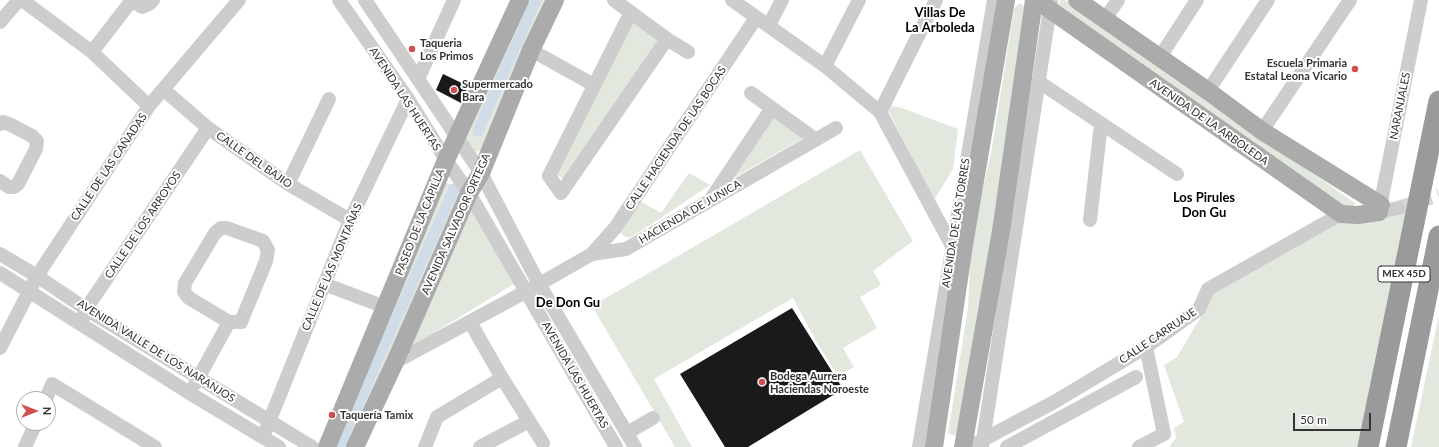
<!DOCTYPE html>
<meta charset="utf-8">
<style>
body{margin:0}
#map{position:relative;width:1439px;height:447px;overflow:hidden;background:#fff;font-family:Lato,sans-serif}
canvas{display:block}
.north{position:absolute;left:16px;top:391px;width:40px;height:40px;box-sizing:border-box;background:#fff;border:1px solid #adadad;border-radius:50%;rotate:90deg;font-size:11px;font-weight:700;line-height:16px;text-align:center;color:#333}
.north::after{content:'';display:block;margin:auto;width:14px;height:18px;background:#d04e4f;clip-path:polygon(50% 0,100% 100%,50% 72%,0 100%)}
.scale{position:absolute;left:1293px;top:413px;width:78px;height:18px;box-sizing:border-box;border:2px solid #333;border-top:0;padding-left:5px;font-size:12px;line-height:14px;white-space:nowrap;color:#333;-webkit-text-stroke:3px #fff;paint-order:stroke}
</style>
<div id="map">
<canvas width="1439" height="447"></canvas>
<div class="north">N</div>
<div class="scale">50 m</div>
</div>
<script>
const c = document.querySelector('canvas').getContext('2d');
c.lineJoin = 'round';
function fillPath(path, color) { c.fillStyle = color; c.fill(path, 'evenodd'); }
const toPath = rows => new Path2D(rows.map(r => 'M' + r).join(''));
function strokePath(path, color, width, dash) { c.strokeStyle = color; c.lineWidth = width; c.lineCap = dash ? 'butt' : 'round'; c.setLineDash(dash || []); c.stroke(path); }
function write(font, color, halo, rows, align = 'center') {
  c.font = font + ' Lato,sans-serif'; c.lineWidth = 4; c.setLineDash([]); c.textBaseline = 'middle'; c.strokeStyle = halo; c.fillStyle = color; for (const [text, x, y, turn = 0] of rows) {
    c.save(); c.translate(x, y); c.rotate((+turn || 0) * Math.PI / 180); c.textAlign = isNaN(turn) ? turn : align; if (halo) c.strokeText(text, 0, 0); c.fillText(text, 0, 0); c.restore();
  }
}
fillPath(toPath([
 [527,0,557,0,484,149,475,152,467,148,465,136],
 [1060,0,1065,0,1355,203,1350,211,1057,9],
 [1019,3,1024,6,985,282,978,308,959,429,957,433,954,436,948,433,968,308,971,243,992,148,1014,9],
 [633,18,661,38,563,178,560,177,558,175,557,168],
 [886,106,899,107,958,129,953,169,934,200],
 [773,112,809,135,735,177,731,174],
 [860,150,913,241,873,271,881,285,860,297,877,328,843,348,854,367,838,376,816,341,793,298,654,379,692,447,675,447,592,306],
 [689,173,710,185,635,235,629,238,622,235,619,227,638,200,661,213],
 [447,183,458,186,461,194,349,447,333,447,439,188],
 [470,202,517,282,401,353],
 [1409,208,1360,447,1169,447,1176,438,1174,428,1184,422,1164,365,1177,357,1203,313,1209,293,1340,218,1390,212,1404,211],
 [1439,315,1439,447,1411,447]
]), '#e2e8de');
strokePath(toPath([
 [478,131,536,0],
 [339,447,454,189]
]), '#d0dde8', 11);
fillPath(toPath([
 [443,74,468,86,461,103,436,90],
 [792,308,843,389,748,447,725,447,680,374]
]), '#1a1a1a');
strokePath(toPath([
 [1398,208,1439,195]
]), '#d6d6d6', 14, [14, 7]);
strokePath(toPath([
 [22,0,92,52,149,106],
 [132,0,142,7,149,4,153,0],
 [339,0,408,99,446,160,469,193,616,447],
 [365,0,481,173,539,284,635,447],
 [614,0,667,39,688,52],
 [732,0,825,66,880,112,952,246],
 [631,12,549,176,561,193,667,39],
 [1105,19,1118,0],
 [0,22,19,0],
 [769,25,782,0],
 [531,50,594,85],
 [92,52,132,0],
 [1160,57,1197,0],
 [825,66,859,0],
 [418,79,454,0],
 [1039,82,1177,174],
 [164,90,208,128,288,184,350,220],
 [1208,91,1268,0],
 [751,93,816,140],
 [880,112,936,0],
 [0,124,3,122,9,124,32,136,37,141,36,149,18,184,14,187,9,187,0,181],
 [1262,131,1350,0],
 [288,184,329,99],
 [711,199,772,108],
 [1398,208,1379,212,1421,0],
 [1090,220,1101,124],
 [221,228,227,228,263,241,268,250,266,261,241,322,229,322,189,298,184,292,185,283,215,233,221,228],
 [0,254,37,276,86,309,312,447],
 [592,254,615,228,756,18],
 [0,273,191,394,279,447],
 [324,284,385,307],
 [83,318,86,309,208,128],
 [470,322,502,378,543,443],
 [0,348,37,276,149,106,239,0],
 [395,362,527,291,592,254,626,249,836,128],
 [195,384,229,322],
 [46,399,52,384,155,447],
 [627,433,653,418],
 [263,437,350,220,408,99],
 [977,443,1056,401,1146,347,1199,309,1208,289,1341,214],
 [25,447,36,423],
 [425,447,437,417,502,378],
 [480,447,529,421],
 [919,447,994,0],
 [982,447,1051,2],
 [1007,447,1136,377],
 [1139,447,1164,434,1146,347]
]), '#cdcdcd', 14);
strokePath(toPath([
 [1036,0,1341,214,1358,215,1379,212],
 [1077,0,1208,91,1262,131,1381,205],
 [327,447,446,160,520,0],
 [355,447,395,362,469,193,481,173,531,50,555,0],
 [934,447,964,245,1006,0],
 [963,447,1001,231,1034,0]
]), '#ababab', 18);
strokePath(toPath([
 [1368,447,1439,101],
 [1396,447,1439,236]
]), '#9a9a9a', 21);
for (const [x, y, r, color] of [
 [412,49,4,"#d04e4f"],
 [1355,69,4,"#d04e4f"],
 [454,90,4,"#d04e4f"],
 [762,382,4,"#d04e4f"],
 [332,415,4,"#d04e4f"]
]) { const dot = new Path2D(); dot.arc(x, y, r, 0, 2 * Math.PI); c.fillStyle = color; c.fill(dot); strokePath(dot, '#fff', 1.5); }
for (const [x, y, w] of [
 [1404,274,52]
]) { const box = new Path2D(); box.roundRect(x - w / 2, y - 8, w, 16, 3); c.fillStyle = '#fff'; c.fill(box); strokePath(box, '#333', 1); }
write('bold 10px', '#333', null, [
 ["MEX 45D",1404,274]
]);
write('bold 11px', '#333', '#fff', [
 ["Taqueria",420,43],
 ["Los Primos",420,56],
 ["Escuela Primaria",1347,63,"right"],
 ["Estatal Leona Vicario",1347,76,"right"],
 ["Supermercado",462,84],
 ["Bara",462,97],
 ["Bodega Aurrera",770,376],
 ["Haciendas Noroeste",770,389],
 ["Taquería Tamix",340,415]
], 'left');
write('11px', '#333', '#fff', [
 ["AVENIDA LAS HUERTAS",405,99,57],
 ["NARANJALES",1400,106,-79],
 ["AVENIDA DE LA ARBOLEDA",1209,122,35],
 ["CALLE HACIENDA DE LAS BOCAS",676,138,-56],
 ["CALLE DEL BAJIO",254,160,35],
 ["CALLE DE LAS CAÑADAS",109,167,-56],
 ["HACIENDA DE JUNICA",690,212,-30],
 ["PASEO DE LA CAPILLA",420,222,-68],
 ["AVENIDA DE LAS TORRES",956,223,-81],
 ["AVENIDA SALVADOR ORTEGA",456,224,-66],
 ["CALLE DE LOS ARROYOS",143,225,-56],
 ["CALLE DE LAS MONTAÑAS",332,267,-67],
 ["CALLE CARRUAJE",1158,336,-34],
 ["AVENIDA VALLE DE LOS NARANJOS",156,351,32],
 ["AVENIDA LAS HUERTAS",575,375,60]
]);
write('bold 13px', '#000', '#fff', [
 ["Villas De",940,13],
 ["La Arboleda",940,28],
 ["Los Pirules",1204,198],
 ["Don Gu",1204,213],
 ["De Don Gu",568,303]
]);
</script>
